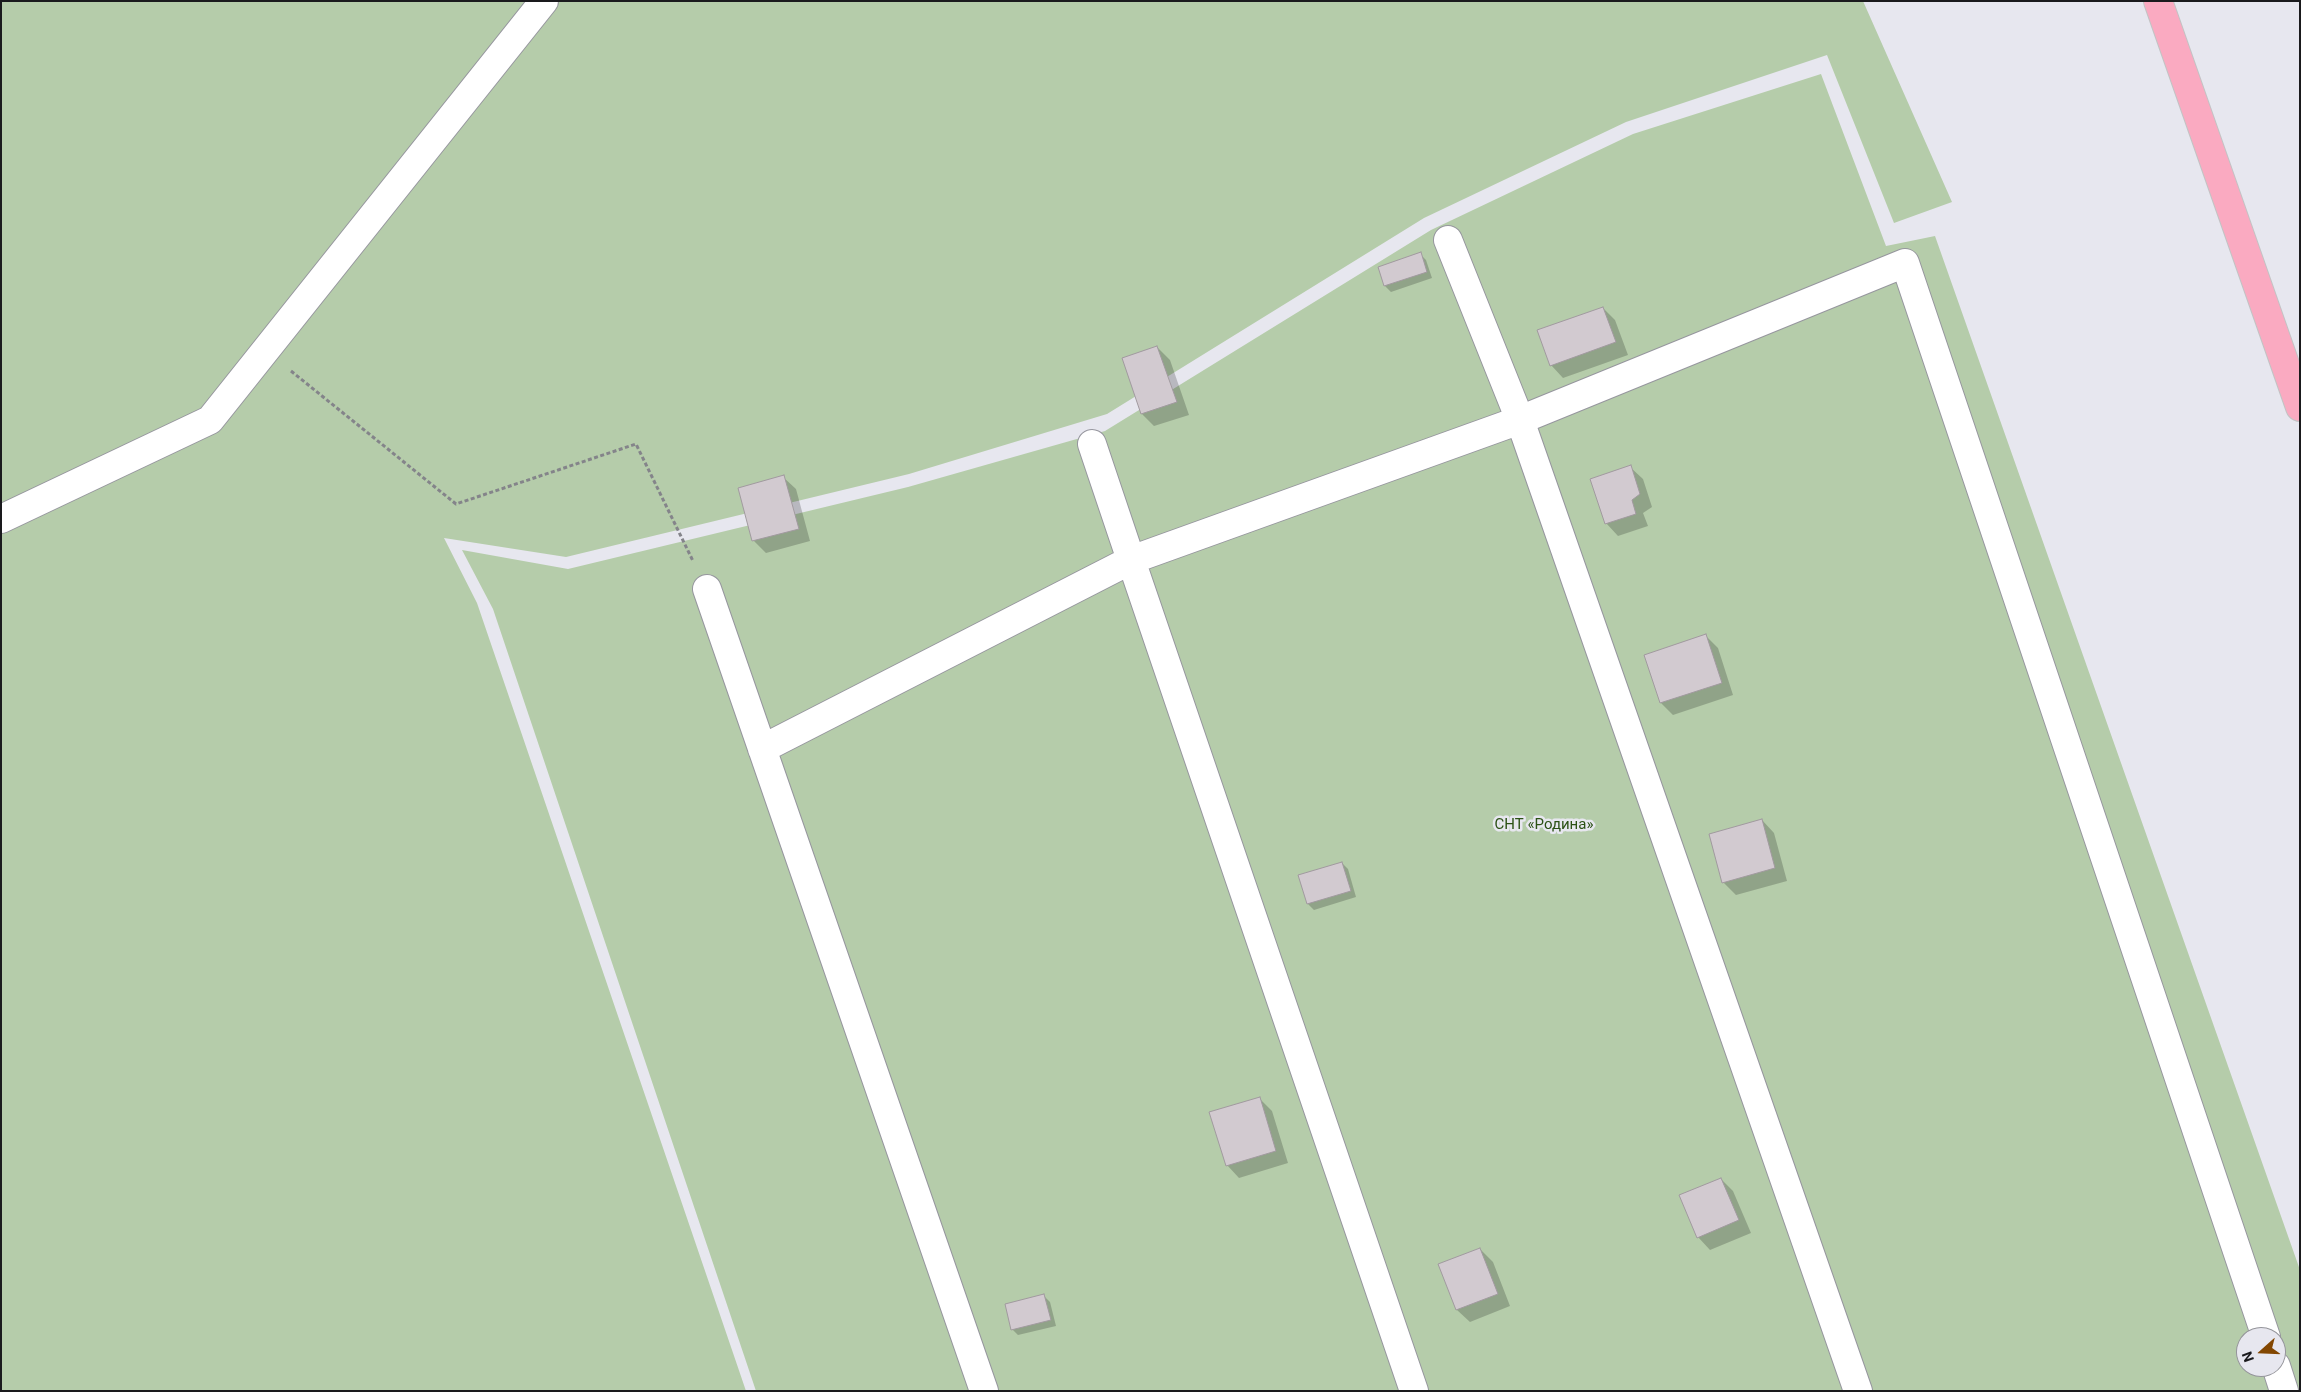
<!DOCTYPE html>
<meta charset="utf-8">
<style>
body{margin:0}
#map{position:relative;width:2301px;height:1392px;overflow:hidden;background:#e7e7ef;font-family:Roboto,sans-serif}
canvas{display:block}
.frame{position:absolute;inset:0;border:2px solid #1a1a1d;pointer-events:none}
.north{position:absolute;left:2236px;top:1327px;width:50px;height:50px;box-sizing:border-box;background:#e7e7ef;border:1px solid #95959b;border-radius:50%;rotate:250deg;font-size:14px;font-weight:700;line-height:20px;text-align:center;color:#1a1a1d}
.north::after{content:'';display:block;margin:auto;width:18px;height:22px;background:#834701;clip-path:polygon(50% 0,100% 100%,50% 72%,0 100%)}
</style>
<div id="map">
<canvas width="2301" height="1392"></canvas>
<div class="frame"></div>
<div class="north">N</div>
</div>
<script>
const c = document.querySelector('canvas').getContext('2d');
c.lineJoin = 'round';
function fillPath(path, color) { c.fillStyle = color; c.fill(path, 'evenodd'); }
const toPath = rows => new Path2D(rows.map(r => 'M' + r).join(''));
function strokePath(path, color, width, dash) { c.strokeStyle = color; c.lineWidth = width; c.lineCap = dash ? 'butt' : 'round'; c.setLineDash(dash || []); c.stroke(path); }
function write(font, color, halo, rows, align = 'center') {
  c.font = font + ' Roboto,sans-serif'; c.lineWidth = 5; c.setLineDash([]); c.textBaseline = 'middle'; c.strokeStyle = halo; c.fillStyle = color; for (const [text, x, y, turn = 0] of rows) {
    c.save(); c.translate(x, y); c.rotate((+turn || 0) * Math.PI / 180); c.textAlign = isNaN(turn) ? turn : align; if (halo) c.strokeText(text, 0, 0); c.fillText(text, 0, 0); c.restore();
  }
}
fillPath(toPath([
 [1,1,1863,1,1952,202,1894,223,1827,55,1626,122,1424,218,1107,414,909,474,566,557,444,538,477,603,746,1391,1,1391],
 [1821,74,1886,246,1935,236,2300,1270,2300,1391,756,1391,493,609,462,550,568,569,908,487,1105,431,1431,230,1633,134],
 [2246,1337,2276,1337,2276,1367,2246,1367]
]), '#b5ccaa');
fillPath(toPath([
 [1420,254,1426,260,1432,278,1391,292,1385,286],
 [1603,308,1615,320,1628,355,1563,378,1551,365],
 [1157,347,1170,360,1189,415,1154,426,1142,414],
 [1630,467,1643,479,1652,507,1643,513,1648,526,1618,536,1606,523],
 [783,477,796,489,810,541,766,553,754,541],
 [1706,636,1718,648,1733,695,1673,715,1661,703],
 [1762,820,1774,833,1787,881,1736,895,1723,882],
 [1342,863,1348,869,1356,897,1314,910,1308,904,1299,876],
 [1259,1098,1272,1111,1288,1163,1239,1178,1227,1165],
 [1721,1179,1733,1191,1751,1233,1710,1250,1698,1237],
 [1480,1249,1493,1262,1510,1306,1470,1322,1457,1310,1440,1265],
 [1044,1296,1050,1302,1056,1326,1018,1335,1012,1329]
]), '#0003');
const building = toPath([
 [1421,252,1427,272,1384,286,1378,267,1421,252],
 [1603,307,1616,342,1550,366,1537,330,1603,307],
 [1157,346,1177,402,1141,414,1122,358,1157,346],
 [1631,465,1640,494,1632,500,1636,514,1605,524,1590,479,1631,465],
 [784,475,799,529,752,541,738,488,784,475],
 [1706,634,1722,683,1660,703,1644,655,1706,634],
 [1762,819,1775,868,1722,883,1709,834,1762,819],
 [1342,862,1351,891,1307,904,1298,875,1342,862],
 [1260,1097,1276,1151,1226,1166,1209,1112,1260,1097],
 [1721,1178,1739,1220,1697,1238,1679,1195,1721,1178],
 [1480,1248,1498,1294,1456,1310,1438,1264,1480,1248],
 [1044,1294,1051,1320,1011,1330,1005,1304,1044,1294]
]);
fillPath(building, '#d2cad0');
strokePath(building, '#a19a9f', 1);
const minor = toPath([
 [1092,444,1131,560,1520,420,1448,240],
 [1,519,210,420,544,1],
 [707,589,984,1391],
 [762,749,1131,560,1414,1391],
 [2276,1366,2284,1391],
 [1858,1391,1520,420,1905,263,2266,1337]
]);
const major = toPath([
 [2158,1,2300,407]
]);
strokePath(minor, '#96969e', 30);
strokePath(major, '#c3c3c4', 30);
strokePath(toPath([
 [291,371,456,504,636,444,693,561]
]), '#84848a', 3, [4, 2.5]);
strokePath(minor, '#fff', 28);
strokePath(major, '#faaac1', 28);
write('15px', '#2b5114', '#e7e7ef', [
 ["СНТ «Родина»",1544,825]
]);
</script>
